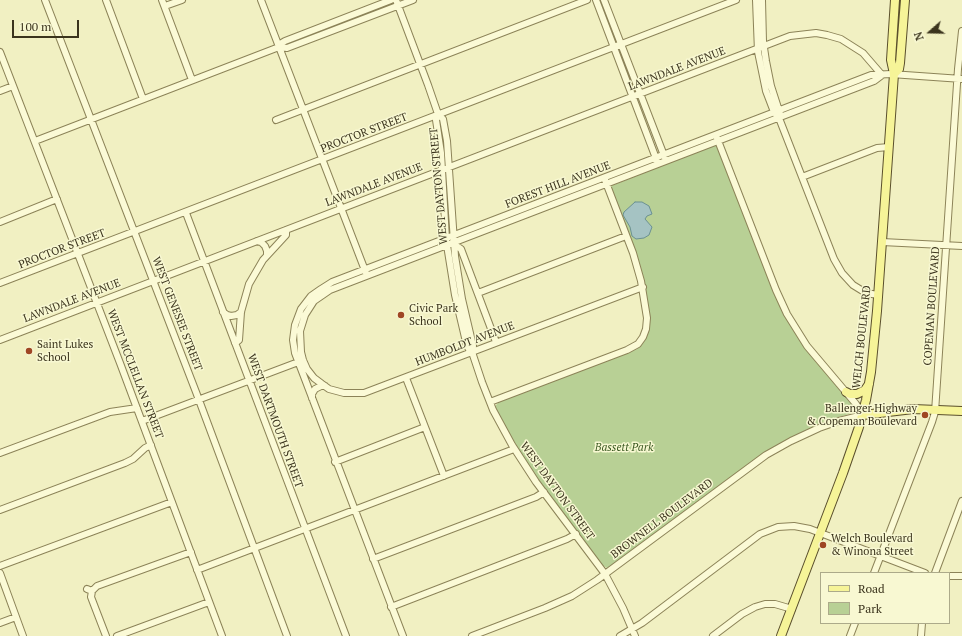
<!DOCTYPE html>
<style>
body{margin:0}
#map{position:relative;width:962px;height:636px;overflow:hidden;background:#f1f0c2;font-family:"PT Serif",serif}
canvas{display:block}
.legend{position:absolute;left:820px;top:572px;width:130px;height:52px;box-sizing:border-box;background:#f8f8d2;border:1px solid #acaa8a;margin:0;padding:5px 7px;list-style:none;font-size:12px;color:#3b341d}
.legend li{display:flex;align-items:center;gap:8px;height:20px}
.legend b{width:20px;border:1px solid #acaa8a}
.north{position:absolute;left:910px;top:12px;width:40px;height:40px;-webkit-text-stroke:3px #f8f8d2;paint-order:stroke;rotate:250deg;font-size:11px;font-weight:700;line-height:16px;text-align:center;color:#3b341d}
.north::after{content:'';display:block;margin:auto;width:14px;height:18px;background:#3b341d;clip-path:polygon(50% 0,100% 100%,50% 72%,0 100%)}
.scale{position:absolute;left:12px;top:20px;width:67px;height:18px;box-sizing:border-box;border:2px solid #3b341d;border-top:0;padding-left:5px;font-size:12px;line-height:14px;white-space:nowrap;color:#3b341d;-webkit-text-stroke:3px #f8f8d2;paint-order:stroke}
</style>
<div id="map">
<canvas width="962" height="636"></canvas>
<ul class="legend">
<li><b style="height:5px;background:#f6f498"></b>Road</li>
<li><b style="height:11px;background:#b8d095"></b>Park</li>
</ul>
<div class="north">N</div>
<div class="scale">100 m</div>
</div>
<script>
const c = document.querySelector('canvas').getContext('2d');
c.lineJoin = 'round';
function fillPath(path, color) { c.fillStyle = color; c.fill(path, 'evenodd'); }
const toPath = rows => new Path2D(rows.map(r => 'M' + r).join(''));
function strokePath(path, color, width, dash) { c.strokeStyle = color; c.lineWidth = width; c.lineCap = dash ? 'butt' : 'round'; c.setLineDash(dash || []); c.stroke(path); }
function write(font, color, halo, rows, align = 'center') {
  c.font = font + ' "PT Serif",serif'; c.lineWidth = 3; c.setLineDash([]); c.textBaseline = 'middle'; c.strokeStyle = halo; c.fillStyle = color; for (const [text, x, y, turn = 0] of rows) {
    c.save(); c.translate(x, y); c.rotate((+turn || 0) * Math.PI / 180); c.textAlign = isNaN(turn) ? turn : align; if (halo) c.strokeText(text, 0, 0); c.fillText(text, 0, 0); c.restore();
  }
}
fillPath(toPath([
 [715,145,717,146,782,311,803,345,854,406,856,410,852,413,823,422,754,460,610,567,607,568,602,565,530,469,500,417,495,408,496,405,499,402,632,351,637,349,643,343,648,333,650,322,645,289,643,277,611,186]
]), '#b8d095');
const water = toPath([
 [635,202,642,202,649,206,652,214,647,216,645,219,652,227,649,235,644,238,636,239,632,236,630,227,623,215,624,212,635,202]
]);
fillPath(water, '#a5c3c3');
strokePath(water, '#6b9192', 1);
const minor = toPath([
 [45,0,196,392,287,636],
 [106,0,143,99],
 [162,0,192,80],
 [261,0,366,273],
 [396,0,428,85,438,114,436,120,441,153,446,239,455,295,467,346,470,351,472,352,482,382,493,410,512,445,536,482,605,574,623,608,635,636],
 [596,0,657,161],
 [604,0,665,158],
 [756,0,758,52,766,91,774,112,779,118,834,259,842,273,853,285,866,293,878,295],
 [762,0,763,41,766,61,771,86,780,114],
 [165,6,182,0],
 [279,47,287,48,413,0],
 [0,52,120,363,222,636],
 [0,91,13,86],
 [438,114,443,119,447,141,455,256,462,299,473,346,472,352],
 [276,120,587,0],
 [35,141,279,47,280,44,285,41,391,0],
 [802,177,877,148,889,147],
 [186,213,346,636],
 [0,222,57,199],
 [257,241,261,242,265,246,267,251,267,254],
 [882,242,962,246],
 [452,243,461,249,496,342],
 [0,283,736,0],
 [643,287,364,393,344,393,329,389,322,384,314,378,307,369,303,360,301,352,300,331,305,315,314,301,330,290,874,81,882,75],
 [478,293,626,236],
 [223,312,227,315,231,316,237,315,241,312],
 [0,340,790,36,816,33,827,35,841,39,863,53,882,75],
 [235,343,239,340,241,312,249,284,263,260,286,235,286,230],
 [406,378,444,476],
 [312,398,312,394,315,389,321,386,325,386],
 [490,402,627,350,638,344,643,337,646,329,647,318,641,281,633,253,605,180],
 [142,421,301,361],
 [0,453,110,412,137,408],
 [335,462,425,427],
 [0,510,125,463,133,459,145,448,151,445],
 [373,559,536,497,544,492],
 [0,566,172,502],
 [197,570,514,449],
 [0,573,23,636],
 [874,573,932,422,935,412,958,69,962,31],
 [935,573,962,501],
 [949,576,962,576],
 [87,589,92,591,91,597,106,636],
 [92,591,97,586,191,552],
 [391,607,567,539,576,534],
 [0,623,16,617],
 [117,636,209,602],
 [403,636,295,353,293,340,295,325,301,309,311,296,321,289,332,282,871,75,891,74,962,79],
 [472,636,545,608,572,596,597,580,766,455,791,441,819,428,839,421,863,415,856,404,807,346,787,314,776,290,717,138],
 [620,636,642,623,760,534,778,527,794,526,810,529,925,573],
 [713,636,742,614,755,607,765,604,775,604,792,609],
 [850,636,855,623],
 [921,636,922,623]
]);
const major = toPath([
 [894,74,899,69,900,63,905,0],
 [846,392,850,394,857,394,865,390,869,384],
 [863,415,913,409,962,411],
 [781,636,843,473,859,427,866,400,871,372,877,311,894,74,891,60,895,0]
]);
strokePath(minor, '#8c8358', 8);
strokePath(major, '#5a4f2c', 10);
strokePath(minor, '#fbfad6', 6);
strokePath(major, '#f6f498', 8);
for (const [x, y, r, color] of [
 [401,315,4,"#9f4624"],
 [29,351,4,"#9f4624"],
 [925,415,4,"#9f4624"],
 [823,545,4,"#9f4624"]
]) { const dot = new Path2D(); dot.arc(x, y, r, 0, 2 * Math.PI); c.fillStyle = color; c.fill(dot); strokePath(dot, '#f8f8d2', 1.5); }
write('11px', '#3b341d', '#f8f8d2', [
 ["LAWNDALE AVENUE",677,69,-21],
 ["PROCTOR STREET",364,133,-21],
 ["LAWNDALE AVENUE",374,185,-21],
 ["FOREST HILL AVENUE",558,185,-21],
 ["WEST DAYTON STREET",439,186,-95],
 ["PROCTOR STREET",62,249,-21],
 ["LAWNDALE AVENUE",72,301,-21],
 ["COPEMAN BOULEVARD",932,306,-86],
 ["WEST GENESEE STREET",177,314,69],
 ["WELCH BOULEVARD",862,337,-84],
 ["HUMBOLDT AVENUE",465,344,-21],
 ["WEST MCCLELLAN STREET",135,374,69],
 ["WEST DARTMOUTH STREET",275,421,70],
 ["WEST DAYTON STREET",557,491,54],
 ["BROWNELL BOULEVARD",662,519,-37]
]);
write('11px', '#3b341d', '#f8f8d2', [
 ["Civic Park",409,309],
 ["School",409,322],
 ["Saint Lukes",37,345],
 ["School",37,358],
 ["Ballenger Highway",917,409,"right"],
 ["& Copeman Boulevard",917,422,"right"],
 ["Welch Boulevard",831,539],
 ["& Winona Street",831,552]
], 'left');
write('italic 11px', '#3b5922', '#f8f8d2', [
 ["Bassett Park",624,448]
]);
</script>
